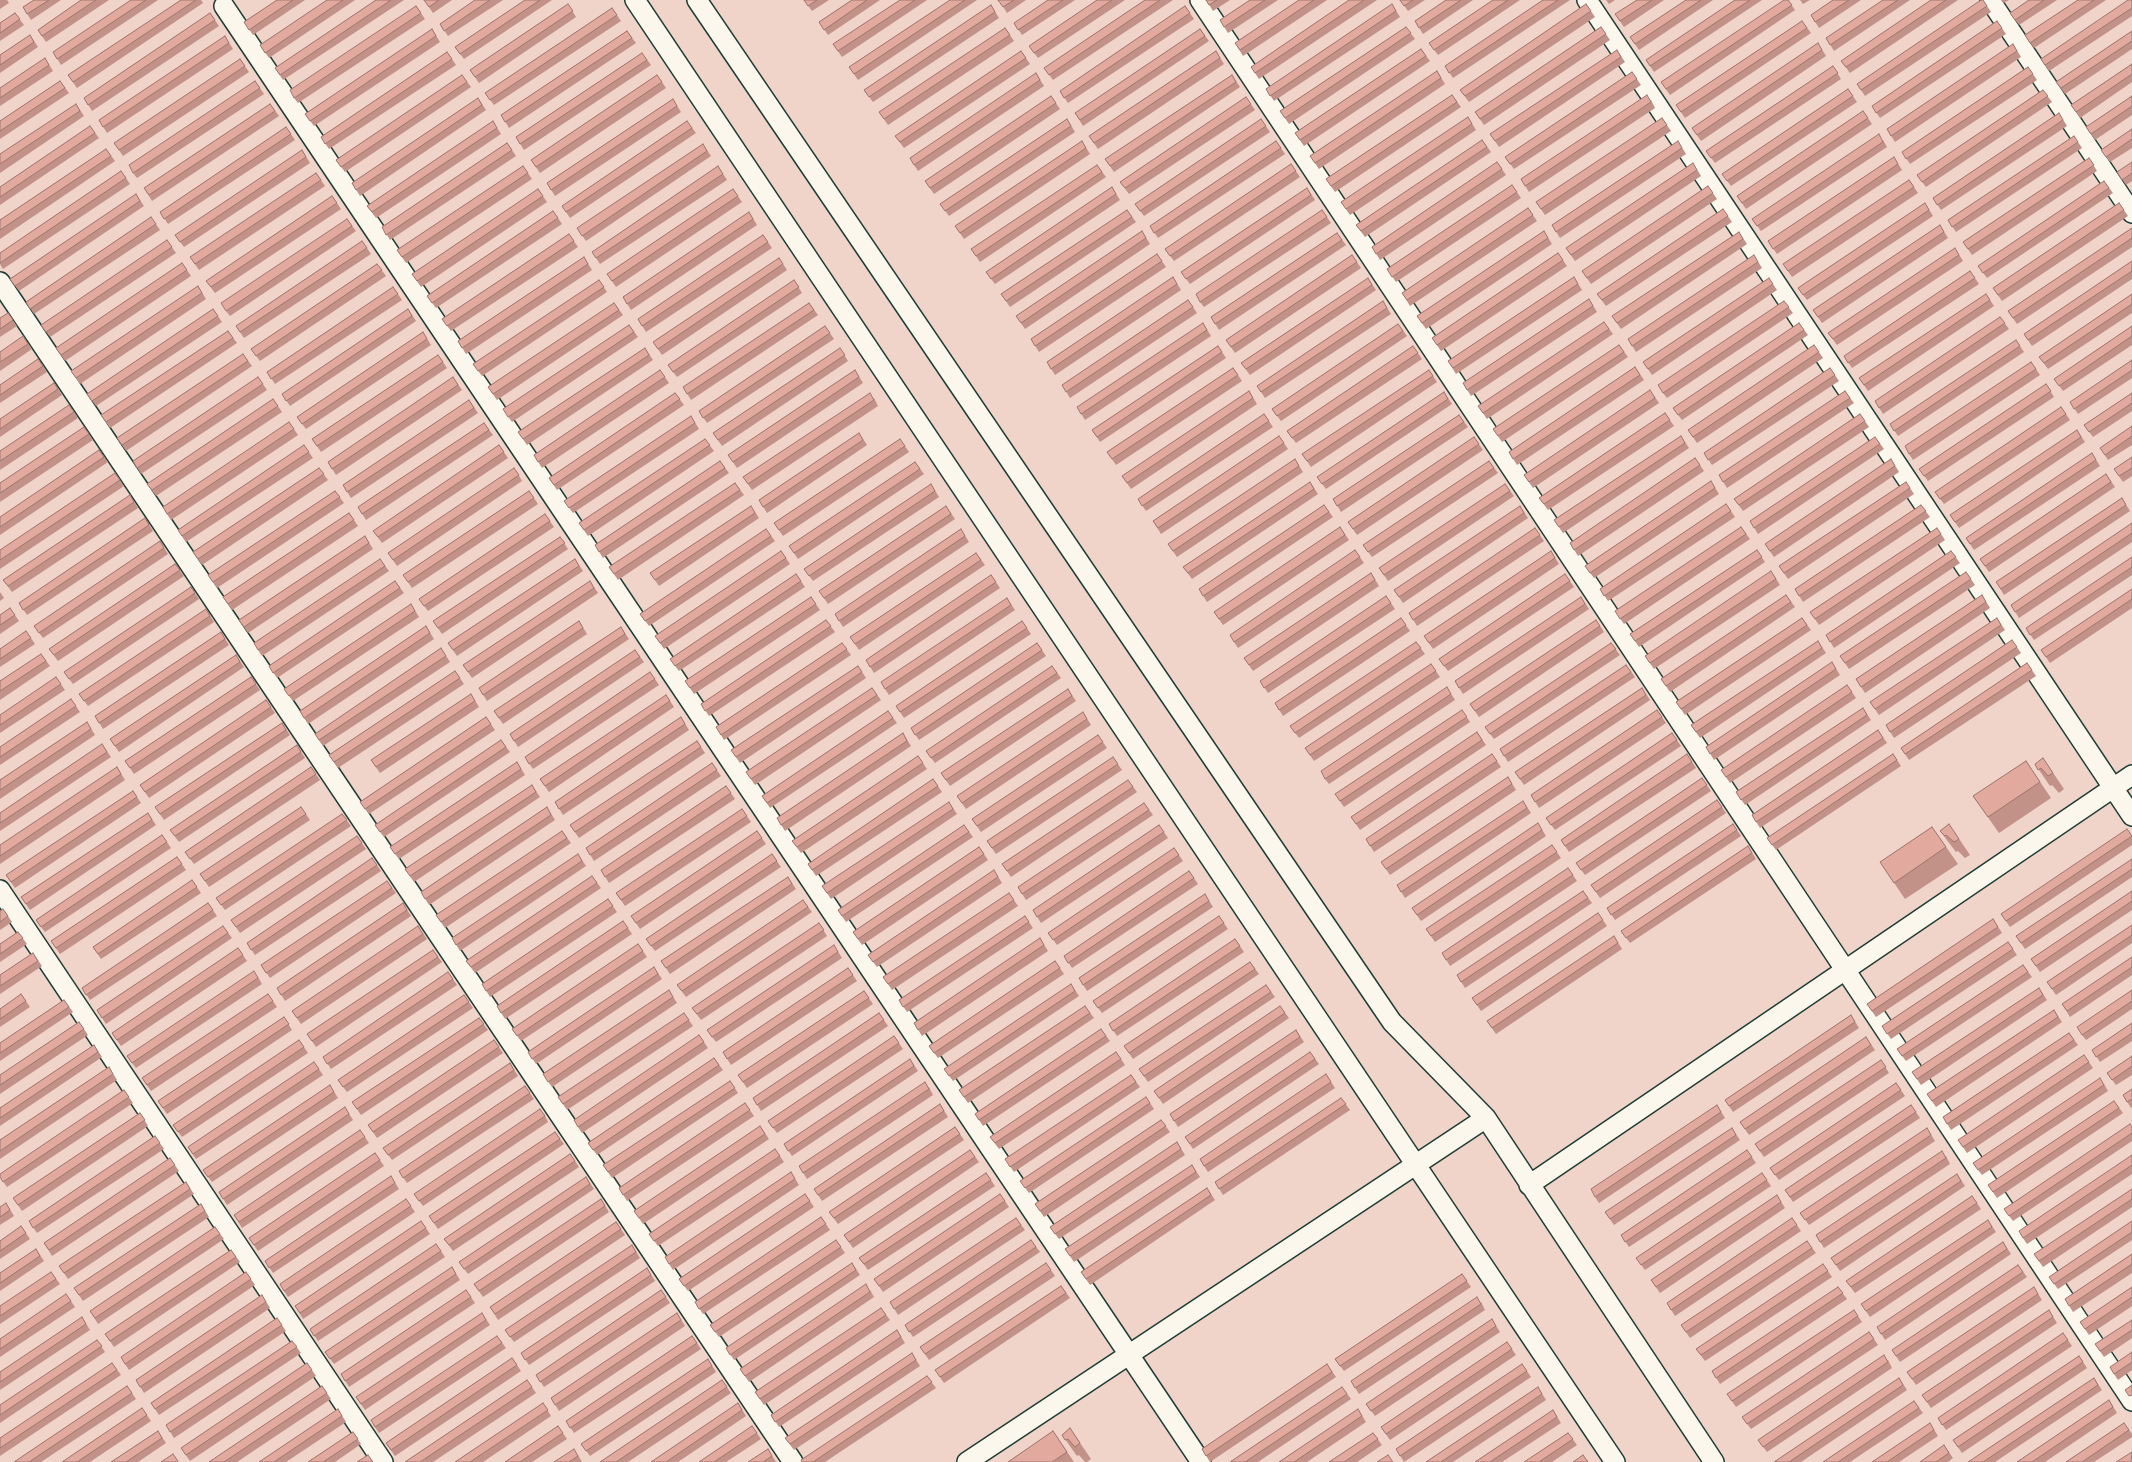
<!DOCTYPE html>
<style>
body{margin:0}
canvas{display:block;background:#f6e7dc}
</style>
<canvas width="2132" height="1462"></canvas>
<script>
const c = document.querySelector('canvas').getContext('2d');
c.lineJoin = 'round';
function fillPath(path, color) { c.fillStyle = color; c.fill(path, 'evenodd'); }
const toPath = rows => new Path2D(rows.map(r => 'M' + r).join(''));
function strokePath(path, color, width, dash) { c.strokeStyle = color; c.lineWidth = width; c.lineCap = dash ? 'butt' : 'round'; c.setLineDash(dash || []); c.stroke(path); }
fillPath(toPath([
 [0,0,2132,0,2132,1462,0,1462]
]), '#f0d4c9');
const service = toPath([
 [635,0,1615,1462],
 [697,0,1392,1022,1486,1118,1714,1462],
 [1200,0,2132,1401],
 [1587,0,2132,816],
 [1990,0,2132,213],
 [224,6,1201,1462],
 [0,282,793,1462],
 [0,890,383,1462],
 [1529,1185,2132,775],
 [967,1462,1486,1118]
]);
strokePath(service, '#1f3d34', 22);
strokePath(service, '#fbf7ec', 19);
fillPath(toPath([
 [0,0,7,0,9,3,0,9],
 [34,0,61,0,31,20,23,7],
 [81,0,109,0,46,42,38,30],
 [131,0,158,0,61,65,53,52],
 [181,0,201,0,203,3,77,88,68,75],
 [277,0,305,0,253,35,244,22],
 [327,0,355,0,269,58,260,45],
 [376,0,404,0,283,80,275,68],
 [424,0,452,0,433,13],
 [475,0,503,0,448,36,440,24],
 [525,0,552,0,464,59,455,47],
 [804,0,829,0,812,11],
 [852,0,880,0,828,35,819,22],
 [900,0,927,0,842,57,833,44],
 [950,0,977,0,858,80,849,67],
 [999,0,1026,0,1007,13],
 [1048,0,1075,0,1022,35,1014,23],
 [1097,0,1125,0,1038,58,1029,46],
 [1145,0,1173,0,1053,80,1044,68],
 [1206,0,1230,0,1213,11],
 [1250,0,1278,0,1228,33,1220,20],
 [1299,0,1327,0,1243,56,1235,43],
 [1349,0,1377,0,1259,79,1251,67],
 [1400,0,1425,0,1408,11],
 [1446,0,1473,0,1423,34,1415,21],
 [1493,0,1520,0,1438,55,1429,43],
 [1543,0,1570,0,1453,78,1445,66],
 [1606,0,1615,0,1609,4],
 [1637,0,1664,0,1624,27,1615,14],
 [1686,0,1713,0,1639,50,1630,37],
 [1735,0,1762,0,1654,72,1646,60],
 [1788,0,1795,10,1670,95,1661,82],
 [1800,0,1810,0,1803,4],
 [1833,0,1861,0,1819,28,1811,15],
 [1883,0,1910,0,1834,51,1826,38],
 [1931,0,1958,0,1850,73,1841,61],
 [1983,0,1991,12,1865,96,1857,84],
 [2001,0,2009,0,2004,3],
 [2029,0,2057,0,2019,25,2010,13],
 [2078,0,2106,0,2034,48,2025,35],
 [2132,0,2132,16,2049,71,2041,59],
 [568,4,576,17,479,83,470,70],
 [1392,4,1400,17,1274,101,1266,89],
 [1586,4,1595,17,1469,102,1460,90],
 [991,5,999,18,873,102,864,90],
 [416,6,425,19,298,103,294,98],
 [1185,6,1194,19,1068,103,1060,91],
 [612,8,621,21,494,105,485,93],
 [15,13,24,25,0,41,0,23],
 [210,13,219,26,92,111,84,98],
 [1802,21,1811,33,1685,118,1676,105],
 [1997,21,2006,34,1880,118,1872,106],
 [1406,27,1415,39,1289,124,1280,111],
 [1601,27,1610,40,1484,125,1475,112],
 [1005,28,1014,41,888,125,879,112],
 [432,29,440,42,314,126,305,114],
 [1200,29,1209,41,1083,126,1075,113],
 [627,31,636,43,509,128,501,115],
 [2132,31,2132,49,2065,94,2056,82],
 [30,35,38,47,0,73,0,55],
 [225,36,233,49,107,133,99,120],
 [1818,43,1826,56,1701,141,1692,128],
 [2013,44,2021,57,1895,142,1887,129],
 [1421,49,1430,61,1304,146,1295,133],
 [1617,50,1625,62,1499,147,1490,134],
 [1021,51,1030,64,904,148,895,136],
 [1216,51,1224,64,1098,149,1089,136],
 [447,52,456,65,329,149,321,137],
 [642,53,651,65,524,150,516,137],
 [45,58,53,71,0,106,0,88],
 [240,59,249,72,123,156,114,143],
 [2132,64,2132,82,2080,118,2071,105],
 [1833,66,1841,79,1715,163,1706,151],
 [2028,67,2037,80,1910,164,1902,152],
 [1437,71,1445,84,1319,169,1310,156],
 [1632,72,1641,85,1514,169,1505,157],
 [1036,73,1044,86,918,171,914,165],
 [462,75,471,87,345,172,336,160],
 [657,75,666,88,540,173,531,160],
 [1232,75,1240,87,1114,172,1105,159],
 [60,81,69,93,0,139,0,121],
 [255,81,264,94,137,178,133,173],
 [1848,89,1857,102,1731,186,1722,174],
 [2043,90,2052,102,1926,187,1917,175],
 [1452,95,1461,107,1335,192,1326,179],
 [1051,96,1060,109,934,194,925,181],
 [2132,96,2132,115,2095,140,2086,127],
 [1246,97,1255,110,1129,194,1120,182],
 [478,98,486,110,360,196,352,183],
 [673,99,681,112,555,196,547,183],
 [1651,100,1655,108,1529,192,1521,179],
 [76,104,84,116,0,173,0,154],
 [270,104,279,116,152,201,144,188],
 [1863,111,1872,124,1746,209,1737,196],
 [2059,113,2067,126,1941,210,1933,198],
 [1468,117,1476,130,1350,215,1341,202],
 [1662,118,1671,131,1545,215,1536,202],
 [1067,119,1075,132,949,216,940,204],
 [1261,119,1270,132,1144,216,1135,204],
 [493,121,501,134,376,218,367,206],
 [687,121,696,133,570,218,562,206],
 [90,126,99,138,0,205,0,187],
 [286,127,295,140,168,224,160,212],
 [2132,129,2132,148,2110,162,2101,150],
 [2074,136,2082,148,1956,232,1948,220],
 [1482,140,1491,152,1365,237,1356,225],
 [1883,140,1887,147,1761,231,1752,219],
 [1082,141,1090,154,964,239,955,226],
 [1276,141,1285,154,1158,238,1150,226],
 [1678,141,1686,154,1560,238,1552,225],
 [507,143,516,156,390,240,382,227],
 [703,144,711,156,586,241,577,228],
 [106,149,115,161,0,239,0,220],
 [302,150,310,163,184,247,175,235],
 [1894,157,1902,170,1777,254,1768,241],
 [2089,158,2097,171,1972,255,1963,242],
 [1497,162,1506,175,1380,260,1372,247],
 [2132,162,2132,181,2126,185,2117,172],
 [1693,163,1701,176,1575,261,1566,248],
 [1291,164,1300,177,1174,261,1165,249],
 [1097,165,1106,177,980,262,971,249],
 [523,166,532,179,406,263,397,250],
 [718,166,727,180,600,264,592,252],
 [121,171,130,184,3,269,0,264,0,253],
 [316,173,325,186,199,270,190,257],
 [1909,180,1918,193,1792,277,1783,264],
 [2104,181,2113,193,1987,278,1978,266],
 [1512,185,1521,198,1396,282,1387,269],
 [1708,186,1717,199,1591,284,1582,271],
 [1112,187,1120,200,995,284,986,272],
 [1307,188,1315,200,1190,284,1181,272],
 [538,189,547,202,421,287,412,274],
 [733,189,742,202,616,287,607,274],
 [136,194,144,206,19,291,10,279],
 [332,196,341,209,215,293,206,281],
 [1925,203,1933,216,1807,300,1798,288],
 [2119,203,2128,216,2002,301,1993,288],
 [1528,208,1537,221,1410,306,1402,293],
 [1723,209,1732,222,1606,306,1597,294],
 [1127,210,1136,222,1010,307,1001,294],
 [1322,210,1331,223,1204,307,1200,302],
 [553,211,562,224,436,308,427,296],
 [749,212,757,225,631,310,623,297],
 [151,217,160,230,34,314,26,302],
 [347,219,356,231,230,316,226,311],
 [1940,225,1948,238,1822,323,1813,310],
 [2132,228,2132,247,2017,324,2008,311],
 [1142,231,1150,244,1025,329,1016,316],
 [1544,231,1552,244,1426,329,1417,316],
 [1739,232,1747,244,1621,329,1612,316],
 [1337,233,1346,245,1219,330,1211,317],
 [569,234,578,247,451,331,442,319],
 [763,235,772,248,646,332,638,319],
 [167,240,176,253,50,337,41,325],
 [362,241,371,254,244,338,236,326],
 [1955,248,1963,261,1837,345,1828,333],
 [1558,253,1567,266,1441,351,1432,338],
 [1157,254,1166,267,1039,352,1031,339],
 [1352,255,1361,268,1235,353,1226,340],
 [1754,255,1762,268,1636,352,1628,339],
 [584,257,592,270,466,354,458,341],
 [779,258,787,270,662,355,653,342],
 [2132,261,2132,279,2032,346,2024,334],
 [182,263,191,276,65,361,56,348],
 [377,264,386,276,260,361,251,349],
 [1970,271,1979,284,1852,368,1844,356],
 [1173,277,1181,290,1055,375,1047,362],
 [1574,277,1582,290,1456,374,1448,361],
 [1368,278,1376,290,1250,375,1241,363],
 [1769,278,1777,290,1652,375,1643,362],
 [599,280,607,292,482,376,473,364],
 [794,280,802,293,677,377,668,365],
 [198,286,206,299,80,384,71,371],
 [393,287,402,300,275,384,267,372],
 [1986,294,1994,306,1868,391,1859,378],
 [2132,294,2132,313,2048,369,2039,357],
 [1589,299,1597,312,1471,396,1463,383],
 [1188,300,1197,313,1070,398,1062,385],
 [1383,301,1391,314,1265,398,1257,386],
 [1784,301,1793,313,1667,398,1663,393],
 [614,303,623,315,497,400,488,387],
 [809,303,818,315,691,400,683,387],
 [213,309,222,322,96,406,87,394],
 [408,309,416,321,290,406,282,394],
 [8,313,17,326,0,337,0,318],
 [2000,317,2009,329,1883,414,1875,401],
 [1604,322,1613,334,1487,419,1478,406],
 [1203,323,1211,336,1085,420,1077,407],
 [1799,323,1808,335,1682,420,1673,408],
 [1398,324,1407,336,1281,421,1272,409],
 [629,325,638,337,512,422,503,409],
 [825,326,834,339,707,423,699,411],
 [2132,326,2132,345,2063,391,2054,379],
 [228,331,237,343,110,428,101,415],
 [423,332,431,345,306,429,297,417],
 [23,336,32,349,0,371,0,352],
 [2016,340,2024,352,1898,436,1890,424],
 [1619,345,1628,357,1502,442,1493,429],
 [1814,345,1823,358,1697,443,1688,430],
 [1218,346,1226,358,1100,442,1092,430],
 [1413,346,1422,359,1296,443,1287,431],
 [645,348,653,360,527,445,518,432],
 [840,348,848,361,722,446,713,433],
 [243,354,252,366,126,451,117,438],
 [438,355,447,368,321,452,312,439],
 [38,359,47,372,0,403,0,385],
 [2132,360,2132,378,2078,414,2070,402],
 [2031,362,2040,375,1913,460,1909,454],
 [1635,367,1644,380,1517,465,1509,452],
 [1233,368,1242,381,1116,465,1107,452],
 [1830,368,1839,381,1712,465,1704,453],
 [660,370,669,383,542,468,534,455],
 [855,370,863,383,737,468,728,455],
 [1429,370,1437,382,1311,467,1302,454],
 [258,377,267,390,141,474,133,461],
 [453,377,462,390,336,475,328,462],
 [54,383,62,395,0,437,0,419],
 [2046,384,2054,397,1928,481,1919,469],
 [1650,390,1659,403,1533,488,1524,475],
 [1249,391,1257,404,1131,489,1122,476],
 [1845,391,1854,403,1727,488,1719,475],
 [1444,392,1452,404,1326,489,1317,477],
 [675,393,684,405,557,490,549,478],
 [2132,393,2132,411,2093,437,2084,425],
 [874,398,878,406,752,490,743,477],
 [273,399,282,412,156,496,147,484],
 [469,400,478,413,351,498,343,485],
 [69,405,78,418,0,470,0,451],
 [2061,407,2070,420,1944,504,1935,492],
 [1665,413,1674,426,1548,510,1539,498],
 [1264,414,1273,427,1146,511,1138,499],
 [1860,414,1869,427,1743,511,1734,499],
 [1459,415,1468,427,1341,512,1333,499],
 [691,416,699,429,573,513,564,501],
 [289,422,298,435,171,520,167,514],
 [484,423,493,435,366,520,358,507],
 [2132,426,2132,445,2108,460,2100,448],
 [84,427,93,440,0,502,0,483],
 [2077,430,2085,442,1959,528,1950,515],
 [859,433,867,445,767,513,759,500],
 [1279,436,1288,449,1161,534,1153,521],
 [1681,436,1689,448,1563,533,1554,520],
 [1474,437,1483,450,1357,535,1348,522],
 [1875,437,1884,449,1758,534,1750,521],
 [705,439,714,451,588,536,579,523],
 [900,439,909,452,783,536,774,523],
 [304,445,313,458,186,542,178,530],
 [499,445,508,458,382,543,373,531],
 [99,450,108,462,0,535,0,517],
 [2092,453,2100,466,1974,550,1966,538],
 [2132,457,2132,476,2123,482,2114,469],
 [1695,458,1704,471,1578,556,1570,543],
 [1295,459,1303,472,1177,557,1168,544],
 [1891,459,1899,472,1774,557,1765,544],
 [720,461,729,473,603,558,595,545],
 [1489,461,1498,473,1372,557,1363,545],
 [915,462,924,474,798,559,789,546],
 [319,468,328,480,202,565,193,552],
 [115,473,124,486,0,569,0,550],
 [518,474,522,481,397,566,388,553],
 [2106,474,2115,487,1989,572,1980,559],
 [1711,481,1719,494,1594,578,1585,566],
 [1310,482,1318,494,1192,579,1183,567],
 [1906,482,1914,494,1788,579,1779,566],
 [735,483,744,495,618,580,609,567],
 [931,484,939,497,813,581,804,569],
 [1505,484,1514,496,1388,581,1379,568],
 [335,491,344,503,217,588,208,575],
 [529,491,538,504,412,588,403,575],
 [130,495,138,508,12,592,3,580],
 [2122,498,2130,511,2004,595,1996,582],
 [1726,504,1735,517,1608,601,1600,589],
 [1324,505,1333,517,1207,602,1199,589],
 [1921,505,1930,517,1803,602,1795,589],
 [751,506,759,518,659,586,650,573],
 [946,506,955,519,828,604,819,591],
 [1520,506,1528,518,1403,603,1394,590],
 [349,513,358,526,232,610,223,597],
 [545,514,554,527,428,611,419,599],
 [145,518,153,531,27,615,19,603],
 [2132,523,2132,542,2019,618,2011,605],
 [1340,527,1349,540,1223,625,1214,612],
 [1741,527,1750,539,1624,624,1615,611],
 [1535,528,1544,541,1417,626,1409,613],
 [1937,528,1945,540,1819,625,1810,612],
 [766,529,775,541,649,626,640,614],
 [961,529,969,542,843,627,835,614],
 [365,536,373,549,248,633,239,620],
 [560,537,568,549,442,634,433,621],
 [160,541,168,554,43,638,34,626],
 [1355,550,1364,563,1238,648,1234,642],
 [1757,550,1765,562,1639,647,1630,634],
 [781,551,790,564,664,649,655,636],
 [1551,551,1559,564,1433,649,1424,636],
 [1951,551,1960,563,1834,648,1826,635],
 [976,553,985,565,859,650,850,637],
 [2132,557,2132,575,2034,640,2026,628],
 [380,559,389,571,262,656,258,650],
 [575,559,583,571,457,656,448,643],
 [175,564,184,576,58,661,49,649],
 [1966,572,1975,585,1849,669,1840,656],
 [1371,573,1379,586,1253,671,1244,658],
 [796,574,805,587,679,671,670,659],
 [1565,574,1574,587,1448,671,1439,659],
 [991,575,1000,588,874,673,866,660],
 [1775,577,1780,585,1654,669,1645,656],
 [395,581,404,593,277,678,269,666],
 [590,581,598,593,472,678,463,665],
 [191,587,199,599,73,684,64,672],
 [2132,589,2132,608,2050,663,2041,650],
 [0,592,4,598,0,601],
 [1786,595,1795,607,1670,692,1661,679],
 [1982,595,1990,608,1865,693,1856,679],
 [1386,596,1395,609,1268,693,1260,681],
 [811,597,820,610,694,694,685,681],
 [1581,597,1589,609,1463,694,1455,681],
 [1007,598,1015,610,889,695,885,689],
 [411,604,419,617,293,701,284,689],
 [10,608,19,621,0,634,0,615],
 [206,609,214,622,88,706,79,694],
 [1401,618,1410,631,1283,716,1275,703],
 [1802,618,1811,630,1685,715,1676,702],
 [1997,618,2005,630,1879,715,1870,702],
 [826,620,835,632,709,716,701,704],
 [1596,620,1604,632,1479,717,1470,704],
 [579,621,587,634,487,701,479,688],
 [1022,621,1031,634,904,718,896,706],
 [426,626,434,639,308,724,300,711],
 [621,627,629,639,503,724,494,711],
 [26,631,35,644,0,667,0,649],
 [221,632,229,645,103,729,95,716],
 [2012,640,2021,653,1894,738,1886,725],
 [1818,641,1826,653,1700,738,1691,725],
 [1416,642,1425,654,1299,738,1290,726],
 [842,643,851,655,724,740,716,727],
 [1037,643,1046,656,919,740,911,728],
 [1611,643,1620,655,1494,739,1485,727],
 [441,648,450,662,323,746,315,734],
 [635,650,644,662,518,747,510,734],
 [41,654,50,666,0,700,0,681],
 [236,655,244,667,119,752,110,739],
 [1832,662,1840,675,1714,760,1706,747],
 [2027,663,2036,676,1909,760,1901,748],
 [1431,664,1440,677,1314,761,1305,748],
 [1626,665,1635,677,1508,762,1500,749],
 [858,666,866,678,740,763,731,750],
 [1052,666,1061,678,935,763,926,751],
 [455,671,464,684,338,768,329,755],
 [650,672,659,685,533,769,525,757],
 [56,677,65,690,0,733,0,715],
 [251,677,260,690,134,774,125,761],
 [1847,685,1856,698,1730,783,1721,770],
 [1447,687,1455,700,1329,784,1325,779],
 [872,688,881,700,755,785,746,772],
 [1642,688,1650,700,1524,785,1515,772],
 [1068,689,1076,701,950,786,941,773],
 [471,694,479,707,380,773,371,760],
 [666,695,674,707,549,792,540,779],
 [71,699,80,712,0,765,0,747],
 [266,700,275,713,149,798,140,785],
 [1863,708,1871,720,1745,805,1736,792],
 [1462,710,1470,722,1344,807,1335,794],
 [1657,710,1666,723,1539,808,1531,795],
 [888,711,897,723,770,808,762,796],
 [1083,712,1091,725,966,809,957,796],
 [486,717,495,730,369,814,360,802],
 [681,717,689,730,563,815,555,802],
 [87,722,95,735,0,799,0,780],
 [282,723,290,735,164,820,155,807],
 [1878,730,1887,743,1760,828,1752,815],
 [1477,732,1486,745,1360,830,1351,817],
 [903,733,911,746,785,831,777,818],
 [1672,733,1681,746,1555,830,1546,818],
 [1098,735,1107,748,981,832,972,819],
 [501,740,510,752,384,837,375,825],
 [697,741,705,753,579,838,570,825],
 [102,744,111,757,0,831,0,813],
 [297,745,305,758,179,842,170,830],
 [1492,754,1501,767,1374,852,1366,839],
 [1687,754,1696,768,1569,852,1561,840],
 [1893,754,1901,766,1776,850,1767,838],
 [918,756,927,769,801,853,792,841],
 [1113,757,1122,770,996,854,987,841],
 [2043,758,2064,789,2059,793,2052,785,2050,786,2035,764],
 [2026,761,2051,798,1999,833,1973,796],
 [517,762,525,775,399,859,390,847],
 [712,763,721,776,594,861,586,848],
 [117,767,125,780,0,864,0,845],
 [311,767,320,780,194,864,185,852],
 [1508,777,1516,790,1390,875,1381,862],
 [1702,778,1711,791,1585,875,1576,863],
 [933,779,942,792,816,876,808,864],
 [1128,780,1137,792,1011,877,1002,864],
 [532,785,540,797,414,882,405,869],
 [726,786,735,799,609,883,601,870],
 [133,791,141,803,15,888,6,875],
 [1717,800,1726,813,1600,898,1591,885],
 [1523,801,1531,813,1405,898,1397,885],
 [949,802,957,814,831,899,822,886],
 [1144,803,1153,815,1026,900,1018,887],
 [301,807,310,820,209,887,200,874],
 [547,807,555,820,429,905,421,892],
 [742,809,751,822,625,906,616,893],
 [148,813,156,825,30,910,21,897],
 [342,814,351,826,225,910,216,898],
 [1538,823,1546,836,1421,921,1412,908],
 [1733,824,1741,836,1615,920,1607,908],
 [1949,824,1970,855,1965,858,1958,851,1956,852,1940,831],
 [964,825,973,837,846,922,838,910],
 [1159,825,1168,838,1041,923,1033,910],
 [1932,827,1958,864,1905,899,1880,862],
 [562,831,571,843,445,928,436,915],
 [757,831,766,844,640,929,631,916],
 [162,835,171,848,45,932,36,920],
 [357,836,366,849,240,933,231,920],
 [2132,836,2132,845,2010,927,2001,914],
 [1552,845,1561,858,1435,942,1426,929],
 [1748,846,1756,859,1630,943,1621,931],
 [979,847,988,860,862,945,853,932],
 [1174,848,1183,861,1057,945,1048,933],
 [578,854,586,866,460,951,452,938],
 [772,854,781,867,655,951,646,939],
 [177,857,186,870,60,954,51,941],
 [372,858,381,871,255,955,247,943],
 [2132,859,2132,877,2025,949,2016,936],
 [1568,868,1577,881,1450,966,1442,953],
 [994,870,1002,883,877,967,868,955],
 [1189,871,1198,884,1072,968,1064,956],
 [592,876,601,888,475,973,466,961],
 [788,877,796,889,670,974,661,961],
 [192,880,201,893,101,959,93,947],
 [387,881,396,893,270,978,261,965],
 [1583,891,1592,903,1465,988,1457,975],
 [2132,891,2132,910,2040,972,2031,959],
 [1009,893,1018,906,892,990,883,977],
 [1205,894,1213,907,1087,991,1079,978],
 [608,899,617,912,490,997,482,984],
 [803,900,812,912,686,997,677,985],
 [208,903,217,916,90,1000,82,988],
 [403,903,411,916,285,1001,277,988],
 [3,909,12,922,0,930,0,911],
 [1598,913,1607,926,1481,1011,1472,998],
 [1025,916,1033,928,907,1012,899,1000],
 [1219,916,1228,929,1102,1013,1093,1001],
 [1993,919,2002,933,1876,1017,1867,1004],
 [623,921,632,934,505,1019,497,1006],
 [819,923,827,936,701,1020,692,1008],
 [2132,925,2132,943,2056,995,2047,982],
 [223,926,232,938,106,1024,97,1010],
 [418,926,427,939,301,1024,292,1011],
 [18,932,27,944,0,962,0,944],
 [1614,936,1622,949,1496,1034,1487,1021],
 [1040,938,1048,951,922,1036,914,1023],
 [1235,939,1244,952,1117,1036,1109,1024],
 [2008,942,2017,955,1891,1039,1882,1026],
 [638,944,647,957,521,1041,512,1029],
 [834,945,842,958,716,1042,707,1030],
 [238,948,247,961,121,1046,112,1033],
 [433,950,442,962,316,1047,307,1034],
 [33,953,42,966,0,994,0,975],
 [2132,957,2132,975,2070,1017,2062,1004],
 [1055,961,1064,974,938,1058,929,1046],
 [1250,962,1259,974,1133,1059,1124,1046],
 [2023,965,2032,977,1906,1061,1897,1049],
 [654,967,662,979,536,1064,528,1052],
 [848,968,857,981,731,1065,723,1052],
 [448,972,457,985,331,1069,323,1057],
 [258,977,262,984,136,1068,127,1056],
 [1071,984,1079,996,953,1081,944,1069],
 [1266,985,1275,997,1148,1082,1139,1069],
 [2039,988,2047,1000,1921,1085,1912,1072],
 [669,990,677,1003,552,1087,543,1074],
 [2132,990,2132,1009,2086,1040,2082,1035],
 [864,991,873,1004,747,1088,738,1075],
 [21,994,30,1007,0,1027,0,1009],
 [268,994,277,1007,151,1091,142,1078],
 [464,995,473,1008,347,1092,338,1080],
 [64,1000,73,1012,0,1061,0,1043],
 [1085,1006,1094,1018,968,1103,959,1090],
 [1280,1006,1289,1018,1163,1104,1154,1091],
 [2054,1010,2062,1022,1936,1107,1927,1094],
 [684,1013,693,1026,567,1110,558,1097],
 [879,1013,888,1026,761,1111,753,1098],
 [1851,1015,1859,1028,1733,1112,1725,1100],
 [284,1017,292,1030,167,1114,158,1101],
 [479,1018,488,1030,361,1115,352,1102],
 [79,1022,88,1035,0,1094,0,1075],
 [2132,1023,2132,1041,2100,1062,2092,1050],
 [1101,1029,1110,1041,983,1126,975,1114],
 [1296,1030,1304,1042,1178,1127,1170,1114],
 [2069,1033,2078,1045,1951,1130,1943,1117],
 [699,1035,708,1048,582,1133,578,1127],
 [894,1036,903,1049,777,1133,768,1121],
 [1866,1037,1875,1050,1749,1135,1740,1122],
 [299,1040,308,1053,182,1137,173,1125],
 [494,1040,503,1053,377,1138,368,1125],
 [94,1045,102,1057,0,1126,0,1108],
 [1116,1052,1125,1065,999,1149,990,1137],
 [1310,1052,1319,1064,1193,1149,1185,1137],
 [2084,1055,2093,1068,1967,1153,1958,1140],
 [2132,1056,2132,1075,2116,1085,2107,1073],
 [714,1058,723,1070,597,1155,588,1143],
 [910,1059,918,1071,792,1156,784,1144],
 [1881,1060,1889,1073,1764,1157,1755,1144],
 [314,1062,323,1075,196,1159,188,1147],
 [510,1063,518,1076,392,1160,383,1148],
 [109,1067,117,1080,0,1159,0,1140],
 [1326,1074,1335,1088,1208,1172,1204,1166],
 [1131,1075,1140,1087,1014,1172,1005,1159],
 [730,1081,738,1093,612,1178,603,1165],
 [1896,1083,1905,1096,1779,1180,1770,1168],
 [2104,1084,2108,1091,1982,1175,1973,1163],
 [330,1085,338,1098,212,1182,203,1170],
 [525,1086,534,1099,407,1183,399,1171],
 [929,1087,933,1095,807,1179,799,1166],
 [2132,1089,2132,1107,2131,1108,2123,1095],
 [124,1090,133,1103,7,1187,0,1177],
 [1146,1097,1154,1109,1029,1193,1020,1181],
 [1341,1098,1350,1110,1223,1195,1215,1182],
 [2114,1101,2123,1113,1997,1198,1988,1185],
 [745,1103,754,1116,627,1201,619,1188],
 [940,1104,948,1117,822,1201,814,1189],
 [1717,1105,1725,1118,1599,1203,1595,1197],
 [1911,1105,1920,1118,1793,1202,1785,1190],
 [345,1107,353,1120,227,1205,219,1192],
 [140,1113,148,1126,22,1211,13,1198],
 [544,1114,548,1122,423,1206,414,1194],
 [1161,1120,1170,1132,1044,1217,1035,1204],
 [760,1126,769,1139,643,1224,634,1211],
 [955,1127,964,1140,838,1224,829,1212],
 [2132,1127,2132,1141,2013,1221,2004,1209],
 [1732,1128,1740,1140,1614,1225,1605,1212],
 [1927,1128,1935,1141,1809,1225,1800,1213],
 [360,1130,369,1143,242,1228,234,1215],
 [555,1132,564,1144,438,1229,429,1216],
 [155,1136,164,1149,37,1233,29,1221],
 [1177,1142,1185,1155,1059,1239,1050,1227],
 [775,1149,784,1162,658,1246,649,1234],
 [970,1150,979,1162,853,1248,844,1235],
 [1747,1150,1756,1163,1629,1247,1621,1235],
 [375,1153,384,1166,258,1251,249,1238],
 [570,1154,579,1167,453,1251,444,1239],
 [2132,1155,2132,1174,2027,1244,2023,1238],
 [1946,1156,1950,1164,1824,1248,1816,1235],
 [170,1158,179,1171,52,1256,44,1243],
 [1192,1165,1200,1177,1074,1262,1065,1249],
 [791,1172,799,1185,673,1270,669,1264],
 [986,1173,995,1186,868,1270,859,1258],
 [1762,1173,1771,1186,1645,1270,1636,1258],
 [1957,1174,1965,1186,1840,1271,1831,1258],
 [391,1176,399,1189,273,1273,265,1261],
 [586,1177,594,1189,468,1274,459,1262],
 [186,1182,194,1194,68,1279,59,1266],
 [1207,1188,1215,1200,1090,1285,1081,1272],
 [2132,1189,2132,1207,2043,1267,2034,1254],
 [805,1194,814,1207,688,1291,679,1279],
 [1000,1194,1009,1207,883,1292,874,1279],
 [1777,1195,1785,1208,1660,1293,1651,1280],
 [1972,1196,1981,1209,1855,1293,1846,1281],
 [406,1199,415,1212,288,1297,284,1291],
 [601,1199,609,1212,483,1297,474,1284],
 [6,1203,14,1216,0,1225,0,1207],
 [201,1204,209,1217,83,1301,74,1288],
 [821,1217,830,1230,703,1314,695,1302],
 [1016,1218,1025,1230,898,1315,890,1302],
 [1792,1218,1801,1231,1675,1316,1667,1303],
 [1988,1220,1996,1232,1870,1317,1861,1304],
 [421,1221,430,1234,303,1319,295,1306],
 [2132,1221,2132,1240,2058,1289,2049,1277],
 [616,1222,625,1235,498,1320,490,1307],
 [21,1226,30,1239,0,1259,0,1241],
 [215,1227,224,1239,98,1324,90,1311],
 [836,1240,845,1253,719,1337,710,1325],
 [1031,1240,1040,1252,913,1337,905,1325],
 [1807,1241,1816,1253,1690,1338,1681,1325],
 [2003,1242,2011,1254,1885,1340,1877,1327],
 [436,1244,445,1257,318,1341,310,1329],
 [632,1245,640,1258,514,1342,505,1330],
 [36,1249,44,1261,0,1291,0,1273],
 [231,1250,240,1262,114,1347,105,1334],
 [2132,1254,2132,1273,2073,1312,2065,1299],
 [852,1263,860,1275,734,1360,726,1348],
 [1046,1263,1055,1276,929,1360,920,1347],
 [1823,1264,1832,1277,1705,1361,1696,1349],
 [2018,1265,2027,1277,1900,1362,1892,1350],
 [452,1267,460,1280,334,1364,325,1352],
 [647,1268,655,1281,529,1365,521,1353],
 [51,1272,60,1284,0,1324,0,1306],
 [246,1272,255,1285,129,1370,125,1364],
 [1462,1274,1471,1287,1344,1371,1335,1359],
 [1061,1286,1070,1298,944,1383,935,1370],
 [1838,1287,1847,1299,1720,1384,1712,1371],
 [2034,1287,2042,1300,1916,1385,1907,1372],
 [2132,1287,2132,1306,2089,1335,2080,1322],
 [466,1290,475,1303,349,1387,341,1374],
 [661,1290,670,1303,544,1387,536,1375],
 [870,1290,874,1297,749,1382,740,1369],
 [66,1294,75,1307,0,1357,0,1339],
 [262,1295,270,1308,144,1393,136,1380],
 [1481,1302,1485,1310,1359,1394,1351,1381],
 [881,1308,890,1320,764,1405,755,1392],
 [1854,1310,1862,1322,1736,1407,1727,1394],
 [2049,1310,2057,1323,1931,1408,1922,1395],
 [482,1313,490,1325,365,1410,356,1397],
 [677,1313,685,1326,559,1411,551,1398],
 [82,1317,90,1330,0,1390,0,1372],
 [277,1318,286,1331,159,1415,151,1403],
 [1492,1319,1500,1332,1375,1416,1366,1404],
 [2132,1320,2132,1338,2104,1357,2095,1344],
 [897,1330,905,1343,779,1427,771,1415],
 [1869,1332,1878,1345,1751,1429,1742,1417],
 [2063,1333,2072,1346,1946,1430,1938,1418],
 [497,1336,506,1348,379,1433,375,1427],
 [692,1336,701,1349,574,1433,566,1421],
 [97,1340,105,1352,0,1423,0,1405],
 [292,1341,301,1353,174,1438,166,1425],
 [1507,1342,1516,1355,1390,1440,1381,1427],
 [2132,1352,2132,1370,2118,1380,2114,1374],
 [912,1353,920,1366,794,1450,785,1438],
 [2079,1356,2087,1368,1962,1453,1953,1440],
 [512,1358,521,1371,395,1456,386,1443],
 [708,1359,716,1372,590,1456,581,1444],
 [1888,1360,1892,1368,1767,1452,1758,1440],
 [112,1363,121,1375,0,1456,0,1438],
 [307,1363,316,1376,190,1461,181,1448],
 [1327,1364,1336,1377,1210,1462,1202,1449],
 [1522,1364,1531,1377,1404,1462,1396,1449],
 [927,1376,936,1388,825,1462,802,1462],
 [1899,1378,1907,1390,1801,1462,1774,1462],
 [2094,1378,2102,1390,1995,1462,1968,1462],
 [527,1380,536,1393,433,1462,405,1462],
 [722,1380,731,1393,628,1462,600,1462],
 [127,1386,136,1399,41,1462,14,1462],
 [322,1386,331,1399,237,1462,209,1462],
 [1342,1387,1351,1399,1258,1462,1230,1462],
 [1538,1387,1546,1400,1453,1462,1426,1462],
 [2109,1400,2117,1413,2045,1462,2017,1462],
 [1914,1401,1923,1413,1850,1462,1823,1462],
 [543,1403,551,1416,483,1462,455,1462],
 [738,1403,746,1416,678,1462,651,1462],
 [142,1408,151,1421,90,1462,62,1462],
 [338,1409,346,1422,286,1462,259,1462],
 [1358,1409,1366,1422,1307,1462,1279,1462],
 [1553,1410,1561,1423,1502,1462,1475,1462],
 [1930,1423,1938,1436,1899,1462,1872,1462],
 [2124,1423,2132,1434,2132,1437,2094,1462,2066,1462],
 [558,1426,567,1439,532,1462,505,1462],
 [752,1426,761,1439,726,1462,699,1462],
 [1070,1428,1091,1459,1087,1462,1085,1462,1079,1455,1077,1456,1062,1435],
 [158,1431,166,1443,138,1462,111,1462],
 [1053,1431,1074,1462,1008,1462],
 [353,1432,361,1444,335,1462,308,1462],
 [1373,1433,1382,1445,1357,1462,1329,1462],
 [1568,1433,1577,1445,1552,1462,1524,1462],
 [1944,1445,1953,1458,1948,1462,1920,1462],
 [768,1449,776,1462,748,1462],
 [578,1455,582,1462,554,1462]
]), '#c29188');
const building = toPath([
 [34,0,49,0,27,14,23,7,34,0],
 [81,0,96,0,42,36,38,30,81,0],
 [131,0,146,0,57,59,53,52,131,0],
 [181,0,196,0,73,82,68,75,181,0],
 [277,0,293,0,249,30,244,22,277,0],
 [327,0,343,0,265,53,260,45,327,0],
 [376,0,391,0,280,75,275,68,376,0],
 [424,0,439,0,429,7,424,0],
 [475,0,490,0,444,31,440,24,475,0],
 [525,0,540,0,460,54,455,47,525,0],
 [804,0,817,0,808,6,804,0],
 [852,0,867,0,824,30,819,22,852,0],
 [900,0,915,0,838,51,833,44,900,0],
 [950,0,965,0,854,74,849,67,950,0],
 [998,0,1014,0,1003,7,998,0],
 [1048,0,1063,0,1018,30,1014,23,1048,0],
 [1097,0,1112,0,1034,53,1029,46,1097,0],
 [1145,0,1160,0,1049,75,1044,68,1145,0],
 [1206,0,1217,0,1209,5,1206,0],
 [1250,0,1265,0,1224,27,1220,20,1250,0],
 [1299,0,1314,0,1240,50,1235,43,1299,0],
 [1349,0,1364,0,1255,73,1251,67,1349,0],
 [1400,0,1413,0,1404,6,1400,0],
 [1446,0,1461,0,1419,28,1415,21,1446,0],
 [1493,0,1508,0,1434,50,1429,43,1493,0],
 [1543,0,1558,0,1449,73,1445,66,1543,0],
 [1637,0,1652,0,1620,21,1615,14,1637,0],
 [1686,0,1701,0,1635,44,1630,37,1686,0],
 [1735,0,1750,0,1650,66,1646,60,1735,0],
 [1784,0,1788,0,1792,5,1666,89,1661,82,1784,0],
 [1833,0,1849,0,1815,22,1811,15,1833,0],
 [1883,0,1898,0,1830,45,1826,38,1883,0],
 [1931,0,1946,0,1846,67,1841,61,1931,0],
 [1981,0,1983,0,1987,6,1861,90,1857,84,1981,0],
 [2029,0,2044,0,2015,20,2010,13,2029,0],
 [2078,0,2094,0,2030,43,2025,35,2078,0],
 [2128,0,2132,0,2132,8,2045,65,2041,59,2128,0],
 [568,4,573,11,475,77,470,70,568,4],
 [1392,4,1396,11,1270,96,1266,89,1392,4],
 [1586,4,1591,11,1465,96,1460,90,1586,4],
 [991,5,995,12,869,97,864,90,991,5],
 [416,6,421,13,294,98,290,90,416,6],
 [1185,6,1190,13,1064,98,1060,91,1185,6],
 [612,8,617,15,490,100,485,93,612,8],
 [15,13,20,19,0,33,0,23,15,13],
 [210,13,215,20,88,105,84,98,210,13],
 [1802,21,1807,28,1681,112,1676,105,1802,21],
 [1997,21,2002,28,1876,113,1872,106,1997,21],
 [1406,27,1411,33,1285,118,1280,111,1406,27],
 [1601,27,1606,34,1480,119,1475,112,1601,27],
 [1005,28,1010,35,884,119,879,112,1005,28],
 [432,29,436,36,310,121,305,114,432,29],
 [1200,29,1205,36,1080,120,1075,113,1200,29],
 [627,31,632,38,505,122,501,115,627,31],
 [2132,31,2132,41,2061,88,2056,82,2132,31],
 [30,35,34,42,0,65,0,55,30,35],
 [225,36,229,43,103,127,99,120,225,36],
 [1818,43,1822,50,1697,135,1692,128,1818,43],
 [2013,44,2017,51,1891,136,1887,129,2013,44],
 [1421,49,1426,56,1300,140,1295,133,1421,49],
 [1617,50,1621,57,1495,141,1490,134,1617,50],
 [1021,51,1026,58,900,142,895,136,1021,51],
 [1216,51,1220,58,1094,143,1089,136,1216,51],
 [447,52,452,59,325,144,321,137,447,52],
 [642,53,647,60,520,144,516,137,642,53],
 [45,58,49,65,0,98,0,88,45,58],
 [240,59,245,66,119,150,114,143,240,59],
 [2132,64,2132,74,2076,112,2071,105,2132,64],
 [1833,66,1838,73,1711,158,1706,151,1833,66],
 [2028,67,2033,74,1906,159,1902,152,2028,67],
 [1437,71,1441,78,1315,163,1310,156,1437,71],
 [1632,72,1637,79,1510,164,1505,157,1632,72],
 [1036,73,1040,80,914,165,910,158,1036,73],
 [462,75,467,82,341,167,336,160,462,75],
 [657,75,662,82,536,167,531,160,657,75],
 [1232,75,1236,82,1110,166,1105,159,1232,75],
 [60,81,65,88,0,131,0,121,60,81],
 [255,81,260,88,133,173,129,165,255,81],
 [1848,89,1853,96,1727,181,1722,174,1848,89],
 [2043,90,2048,96,1922,182,1917,175,2043,90],
 [1452,95,1457,102,1331,186,1326,179,1452,95],
 [1647,95,1651,102,1525,186,1521,179,1647,95],
 [1051,96,1056,103,930,188,925,181,1051,96],
 [2132,96,2132,106,2091,134,2086,127,2132,96],
 [1246,97,1251,104,1125,188,1120,182,1246,97],
 [478,98,482,105,356,190,352,183,478,98],
 [673,99,677,106,551,190,547,183,673,99],
 [76,104,80,111,0,164,0,154,76,104],
 [270,104,275,111,149,195,144,188,270,104],
 [1863,111,1868,118,1742,203,1737,196,1863,111],
 [2059,113,2063,120,1937,205,1933,198,2059,113],
 [1468,117,1472,124,1346,209,1341,202,1468,117],
 [1662,118,1667,125,1541,209,1536,202,1662,118],
 [1067,119,1071,126,945,211,940,204,1067,119],
 [1261,119,1266,126,1140,211,1135,204,1261,119],
 [493,121,497,128,372,212,367,206,493,121],
 [687,121,692,128,566,212,562,206,687,121],
 [90,126,95,133,0,197,0,187,90,126],
 [286,127,291,134,164,219,160,212,286,127],
 [2132,129,2132,139,2106,157,2101,150,2132,129],
 [1879,134,1883,142,1757,226,1752,219,1879,134],
 [2074,136,2078,142,1952,227,1948,220,2074,136],
 [1482,140,1487,147,1361,231,1356,225,1482,140],
 [1082,141,1086,148,960,233,955,226,1082,141],
 [1276,141,1281,148,1154,233,1150,226,1276,141],
 [1678,141,1682,148,1556,232,1552,225,1678,141],
 [507,143,512,150,386,235,382,227,507,143],
 [703,144,707,151,582,236,577,228,703,144],
 [106,149,111,156,0,230,0,220,106,149],
 [302,150,306,157,180,242,175,235,302,150],
 [1894,157,1898,164,1773,249,1768,241,1894,157],
 [2089,158,2094,165,1968,249,1963,242,2089,158],
 [1497,162,1502,169,1376,254,1372,247,1497,162],
 [2132,162,2132,173,2122,180,2117,172,2132,162],
 [1693,163,1697,170,1571,255,1566,248,1693,163],
 [1291,164,1296,171,1170,256,1165,249,1291,164],
 [1097,165,1102,172,976,256,971,249,1097,165],
 [523,166,528,173,402,257,397,250,523,166],
 [718,166,723,174,596,258,592,252,718,166],
 [121,171,126,178,0,263,0,253,121,171],
 [316,173,321,180,195,264,190,257,316,173],
 [1909,180,1914,187,1788,271,1783,264,1909,180],
 [2104,181,2109,188,1983,273,1978,266,2104,181],
 [1512,185,1517,192,1392,277,1387,269,1512,185],
 [1708,186,1713,193,1587,278,1582,271,1708,186],
 [1112,187,1116,194,991,279,986,272,1112,187],
 [1307,188,1311,195,1186,279,1181,272,1307,188],
 [538,189,543,196,417,281,412,274,538,189],
 [733,189,738,196,612,281,607,274,733,189],
 [136,194,140,201,15,286,10,279,136,194],
 [332,196,337,203,211,287,206,281,332,196],
 [1925,203,1929,210,1803,295,1798,288,1925,203],
 [2119,203,2124,210,1998,295,1993,288,2119,203],
 [1528,208,1533,215,1407,300,1402,293,1528,208],
 [1723,209,1728,216,1602,300,1597,294,1723,209],
 [1127,210,1132,217,1006,301,1001,294,1127,210],
 [1322,210,1327,217,1200,302,1196,294,1322,210],
 [553,211,558,218,432,303,427,296,553,211],
 [749,212,753,219,627,304,623,297,749,212],
 [151,217,156,224,30,309,26,302,151,217],
 [347,219,352,226,226,311,221,303,347,219],
 [1940,225,1944,232,1818,317,1813,310,1940,225],
 [2132,228,2132,238,2013,318,2008,311,2132,228],
 [1142,231,1146,238,1021,323,1016,316,1142,231],
 [1544,231,1548,238,1422,323,1417,316,1544,231],
 [1739,232,1743,239,1617,323,1612,316,1739,232],
 [1337,233,1342,240,1215,324,1211,317,1337,233],
 [569,234,574,241,447,326,442,319,569,234],
 [763,235,768,242,642,326,638,319,763,235],
 [167,240,172,247,46,332,41,325,167,240],
 [362,241,367,248,240,332,236,326,362,241],
 [1955,248,1959,255,1833,339,1828,333,1955,248],
 [1558,253,1563,260,1437,345,1432,338,1558,253],
 [1157,254,1162,261,1035,346,1031,339,1157,254],
 [1352,255,1357,262,1231,347,1226,340,1352,255],
 [1754,255,1758,262,1632,346,1628,339,1754,255],
 [584,257,588,264,462,348,458,341,584,257],
 [779,258,783,264,658,349,653,342,779,258],
 [2132,261,2132,271,2028,340,2024,334,2132,261],
 [182,263,187,270,61,355,56,348,182,263],
 [377,264,382,270,256,356,251,349,377,264],
 [1970,271,1975,278,1848,363,1844,356,1970,271],
 [1173,277,1177,284,1051,369,1047,362,1173,277],
 [1574,277,1578,284,1453,368,1448,361,1574,277],
 [1368,278,1372,285,1246,369,1241,363,1368,278],
 [1769,278,1773,284,1648,369,1643,362,1769,278],
 [599,280,604,287,478,371,473,364,599,280],
 [794,280,799,287,673,372,668,365,794,280],
 [198,286,202,293,76,378,71,371,198,286],
 [393,287,398,294,271,379,267,372,393,287],
 [1986,294,1990,300,1864,385,1859,378,1986,294],
 [2132,294,2132,304,2044,363,2039,357,2132,294],
 [1589,299,1593,306,1467,390,1463,383,1589,299],
 [1188,300,1193,307,1066,392,1062,385,1188,300],
 [1383,301,1387,308,1261,392,1257,386,1383,301],
 [1784,301,1789,307,1663,393,1658,385,1784,301],
 [614,303,619,310,493,394,488,387,614,303],
 [809,303,814,310,687,394,683,387,809,303],
 [213,309,218,316,92,401,87,394,213,309],
 [408,309,412,316,286,401,282,394,408,309],
 [8,313,13,320,0,329,0,318,8,313],
 [2000,317,2005,323,1879,408,1875,401,2000,317],
 [1604,322,1609,329,1483,413,1478,406,1604,322],
 [1203,323,1207,330,1081,414,1077,407,1203,323],
 [1799,323,1804,330,1678,415,1673,408,1799,323],
 [1398,324,1403,331,1277,416,1272,409,1398,324],
 [629,325,634,332,508,417,503,409,629,325],
 [825,326,830,333,703,418,699,411,825,326],
 [2132,326,2132,336,2059,386,2054,379,2132,326],
 [228,331,233,338,106,422,101,415,228,331],
 [423,332,427,339,302,424,297,417,423,332],
 [23,336,28,344,0,362,0,352,23,336],
 [2016,340,2020,346,1894,431,1890,424,2016,340],
 [1619,345,1624,352,1498,436,1493,429,1619,345],
 [1814,345,1819,352,1693,437,1688,430,1814,345],
 [1218,346,1222,352,1097,437,1092,430,1218,346],
 [1413,346,1418,353,1292,438,1287,431,1413,346],
 [645,348,649,355,523,439,518,432,645,348],
 [840,348,845,355,718,440,713,433,840,348],
 [243,354,248,361,122,445,117,438,243,354],
 [438,355,443,362,317,446,312,439,438,355],
 [38,359,43,366,0,395,0,385,38,359],
 [2132,360,2132,370,2074,409,2070,402,2132,360],
 [2031,362,2036,369,1909,454,1905,446,2031,362],
 [1635,367,1640,375,1513,459,1509,452,1635,367],
 [1233,368,1238,375,1112,459,1107,452,1233,368],
 [1830,368,1835,375,1708,460,1704,453,1830,368],
 [660,370,665,377,538,462,534,455,660,370],
 [855,370,859,377,733,462,728,455,855,370],
 [1429,370,1433,376,1307,461,1302,454,1429,370],
 [258,377,263,384,137,468,133,461,258,377],
 [453,377,458,385,332,469,328,462,453,377],
 [54,383,58,389,0,429,0,419,54,383],
 [2046,384,2051,391,1924,476,1919,469,2046,384],
 [1650,390,1655,398,1529,482,1524,475,1650,390],
 [1249,391,1253,398,1127,483,1122,476,1249,391],
 [1845,391,1850,398,1723,482,1719,475,1845,391],
 [1444,392,1448,399,1322,484,1317,477,1444,392],
 [675,393,680,399,554,485,549,478,675,393],
 [870,393,874,400,748,484,743,477,870,393],
 [2132,393,2132,403,2089,432,2084,425,2132,393],
 [273,399,278,406,152,490,147,484,273,399],
 [469,400,474,408,347,492,343,485,469,400],
 [69,405,74,412,0,461,0,451,69,405],
 [2061,407,2066,414,1940,499,1935,492,2061,407],
 [1665,413,1670,420,1544,504,1539,498,1665,413],
 [1264,414,1269,421,1142,506,1138,499,1264,414],
 [1860,414,1865,421,1739,505,1734,499,1860,414],
 [1459,415,1464,422,1337,506,1333,499,1459,415],
 [691,416,695,423,569,508,564,501,691,416],
 [289,422,294,429,167,514,163,507,289,422],
 [484,423,489,430,362,514,358,507,484,423],
 [2132,426,2132,436,2105,455,2100,448,2132,426],
 [84,427,89,434,0,493,0,483,84,427],
 [2077,430,2081,437,1955,522,1950,515,2077,430],
 [859,433,863,440,763,507,759,500,859,433],
 [1279,436,1284,443,1158,528,1153,521,1279,436],
 [1681,436,1685,443,1559,527,1554,520,1681,436],
 [1474,437,1479,444,1353,529,1348,522,1474,437],
 [1875,437,1880,444,1754,528,1750,521,1875,437],
 [705,439,710,445,584,530,579,523,705,439],
 [900,439,905,446,779,530,774,523,900,439],
 [304,445,309,452,182,536,178,530,304,445],
 [499,445,504,452,378,537,373,531,499,445],
 [99,450,104,457,0,527,0,517,99,450],
 [2092,453,2096,460,1970,544,1966,538,2092,453],
 [2132,457,2132,468,2119,476,2114,469,2132,457],
 [1695,458,1700,465,1574,550,1570,543,1695,458],
 [1295,459,1299,466,1173,551,1168,544,1295,459],
 [1891,459,1895,466,1770,551,1765,544,1891,459],
 [720,461,725,468,599,552,595,545,720,461],
 [1489,461,1494,468,1368,552,1363,545,1489,461],
 [915,462,920,469,794,553,789,546,915,462],
 [319,468,324,474,198,559,193,552,319,468],
 [514,468,519,475,393,560,388,553,514,468],
 [115,473,120,480,0,560,0,550,115,473],
 [2106,474,2111,482,1985,566,1980,559,2106,474],
 [1711,481,1715,488,1590,573,1585,566,1711,481],
 [1310,482,1314,489,1188,573,1183,567,1310,482],
 [1906,482,1910,488,1784,573,1779,566,1906,482],
 [735,483,740,490,614,574,609,567,735,483],
 [931,484,935,491,809,576,804,569,931,484],
 [1505,484,1510,491,1384,575,1379,568,1505,484],
 [335,491,340,497,213,582,208,575,335,491],
 [529,491,534,498,408,582,403,575,529,491],
 [130,495,134,502,8,586,3,580,130,495],
 [2122,498,2126,505,2001,589,1996,582,2122,498],
 [1726,504,1731,511,1604,596,1600,589,1726,504],
 [1324,505,1329,512,1203,596,1199,589,1324,505],
 [1921,505,1926,511,1799,596,1795,589,1921,505],
 [751,506,755,513,655,580,650,573,751,506],
 [946,506,951,514,824,598,819,591,946,506],
 [1520,506,1524,513,1399,597,1394,590,1520,506],
 [349,513,354,520,228,604,223,597,349,513],
 [545,514,550,521,424,606,419,599,545,514],
 [145,518,149,525,23,610,19,603,145,518],
 [2132,523,2132,533,2015,612,2011,605,2132,523],
 [1340,527,1345,535,1219,619,1214,612,1340,527],
 [1741,527,1746,534,1620,619,1615,611,1741,527],
 [1535,528,1540,535,1413,620,1409,613,1535,528],
 [1937,528,1941,534,1815,619,1810,612,1937,528],
 [766,529,771,536,645,621,640,614,766,529],
 [961,529,965,536,839,621,835,614,961,529],
 [365,536,369,543,244,627,239,620,365,536],
 [560,537,565,543,438,628,433,621,560,537],
 [160,541,164,548,39,633,34,626,160,541],
 [1355,550,1360,557,1234,642,1230,635,1355,550],
 [1757,550,1762,557,1635,641,1630,634,1757,550],
 [781,551,786,558,660,643,655,636,781,551],
 [1551,551,1555,558,1429,643,1424,636,1551,551],
 [1951,551,1956,557,1830,642,1826,635,1951,551],
 [976,553,981,560,855,644,850,637,976,553],
 [2132,557,2132,567,2030,635,2026,628,2132,557],
 [380,559,385,566,258,650,254,643,380,559],
 [575,559,579,566,453,650,448,643,575,559],
 [175,564,180,570,54,655,49,649,175,564],
 [1771,571,1776,579,1650,663,1645,656,1771,571],
 [1966,572,1971,579,1845,663,1840,656,1966,572],
 [1371,573,1375,580,1249,665,1244,658,1371,573],
 [796,574,801,581,675,666,670,659,796,574],
 [1565,574,1570,581,1444,666,1439,659,1565,574],
 [991,575,996,582,870,667,866,660,991,575],
 [395,581,400,588,273,673,269,666,395,581],
 [590,581,594,588,468,672,463,665,590,581],
 [191,587,195,593,69,679,64,672,191,587],
 [2132,589,2132,599,2046,657,2041,650,2132,589],
 [1786,595,1791,602,1666,686,1661,679,1786,595],
 [1982,595,1986,602,1861,687,1856,679,1982,595],
 [1386,596,1391,603,1264,688,1260,681,1386,596],
 [811,597,816,604,690,688,685,681,811,597],
 [1581,597,1585,604,1459,688,1455,681,1581,597],
 [1007,598,1011,605,885,689,881,682,1007,598],
 [411,604,415,611,289,696,284,689,411,604],
 [10,608,15,615,0,625,0,615,10,608],
 [206,609,210,616,84,701,79,694,206,609],
 [1401,618,1406,625,1279,710,1275,703,1401,618],
 [1802,618,1807,625,1681,709,1676,702,1802,618],
 [1997,618,2001,625,1875,709,1870,702,1997,618],
 [826,620,831,626,705,711,701,704,826,620],
 [1596,620,1600,626,1475,711,1470,704,1596,620],
 [579,621,583,628,483,695,479,688,579,621],
 [1022,621,1027,628,900,712,896,706,1022,621],
 [426,626,430,633,304,718,300,711,426,626],
 [621,627,625,634,499,718,494,711,621,627],
 [26,631,31,638,0,659,0,649,26,631],
 [221,632,225,639,99,723,95,716,221,632],
 [2012,640,2017,647,1890,732,1886,725,2012,640],
 [1818,641,1822,648,1696,732,1691,725,1818,641],
 [1416,642,1421,648,1295,733,1290,726,1416,642],
 [842,643,847,649,721,735,716,727,842,643],
 [1037,643,1042,650,915,735,911,728,1037,643],
 [1611,643,1616,649,1490,734,1485,727,1611,643],
 [441,648,446,656,319,740,315,734,441,648],
 [635,650,640,657,514,741,510,734,635,650],
 [41,654,46,661,0,691,0,681,41,654],
 [236,655,240,662,115,746,110,739,236,655],
 [1832,662,1836,669,1710,754,1706,747,1832,662],
 [2027,663,2032,670,1905,754,1901,748,2027,663],
 [1431,664,1436,671,1310,755,1305,748,1431,664],
 [1626,665,1631,672,1504,756,1500,749,1626,665],
 [858,666,862,672,736,757,731,750,858,666],
 [1052,666,1057,673,931,758,926,751,1052,666],
 [455,671,460,678,334,762,329,755,455,671],
 [650,672,655,679,529,764,525,757,650,672],
 [56,677,61,684,0,725,0,715,56,677],
 [251,677,256,684,130,768,125,761,251,677],
 [1847,685,1852,692,1726,777,1721,770,1847,685],
 [1447,687,1451,694,1325,779,1321,771,1447,687],
 [872,688,877,695,751,779,746,772,872,688],
 [1642,688,1646,695,1520,779,1515,772,1642,688],
 [1068,689,1072,696,946,780,941,773,1068,689],
 [471,694,475,701,376,767,371,760,471,694],
 [666,695,670,701,545,786,540,779,666,695],
 [71,699,76,706,0,757,0,747,71,699],
 [266,700,271,707,145,792,140,785,266,700],
 [1863,708,1867,715,1741,800,1736,792,1863,708],
 [1462,710,1467,717,1340,801,1335,794,1462,710],
 [1657,710,1662,717,1535,802,1531,795,1657,710],
 [888,711,893,718,767,803,762,796,888,711],
 [1083,712,1087,719,962,803,957,796,1083,712],
 [486,717,491,724,365,809,360,802,486,717],
 [681,717,685,724,559,809,555,802,681,717],
 [87,722,91,729,0,790,0,780,87,722],
 [282,723,286,730,160,814,155,807,282,723],
 [1878,730,1883,738,1756,822,1752,815,1878,730],
 [1477,732,1482,740,1356,824,1351,817,1477,732],
 [903,733,907,741,781,825,777,818,903,733],
 [1672,733,1677,740,1551,825,1546,818,1672,733],
 [1098,735,1103,742,977,826,972,819,1098,735],
 [501,740,506,747,380,832,375,825,501,740],
 [697,741,701,747,575,832,570,825,697,741],
 [102,744,107,752,0,823,0,813,102,744],
 [297,745,301,752,175,836,170,830,297,745],
 [1492,754,1497,761,1370,846,1366,839,1492,754],
 [1687,754,1692,762,1565,846,1561,840,1687,754],
 [1893,754,1897,760,1772,845,1767,838,1893,754],
 [918,756,923,763,797,847,792,841,918,756],
 [1113,757,1118,764,992,848,987,841,1113,757],
 [2043,758,2053,773,2048,776,2041,768,2038,770,2035,764,2043,758],
 [2026,761,2040,782,1988,817,1973,796,2026,761],
 [517,762,521,769,395,854,390,847,517,762],
 [712,763,717,770,590,855,586,848,712,763],
 [117,767,121,774,0,856,0,845,117,767],
 [311,767,316,774,190,859,185,852,311,767],
 [1508,777,1512,784,1386,869,1381,862,1508,777],
 [1702,778,1707,785,1581,870,1576,863,1702,778],
 [933,779,938,786,812,870,808,864,933,779],
 [1128,780,1133,787,1007,871,1002,864,1128,780],
 [532,785,536,792,410,876,405,869,532,785],
 [726,786,731,793,605,877,601,870,726,786],
 [133,791,137,797,11,882,6,875,133,791],
 [1717,800,1722,807,1596,892,1591,885,1717,800],
 [1523,801,1527,808,1401,892,1397,885,1523,801],
 [949,802,953,809,827,893,822,886,949,802],
 [1144,803,1149,810,1022,894,1018,887,1144,803],
 [301,807,306,814,205,881,200,874,301,807],
 [547,807,551,815,425,899,421,892,547,807],
 [742,809,747,816,621,900,616,893,742,809],
 [148,813,152,820,26,904,21,897,148,813],
 [342,814,347,820,221,905,216,898,342,814],
 [1538,823,1542,830,1417,915,1412,908,1538,823],
 [1733,824,1737,830,1611,915,1607,908,1733,824],
 [1949,824,1959,839,1954,842,1946,835,1945,836,1940,831,1949,824],
 [964,825,969,832,842,916,838,910,964,825],
 [1159,825,1164,832,1037,917,1033,910,1159,825],
 [1932,827,1946,847,1894,883,1880,862,1932,827],
 [2127,829,2132,836,2006,921,2001,914,2127,829],
 [562,831,567,838,441,922,436,915,562,831],
 [757,831,762,838,636,923,631,916,757,831],
 [162,835,167,842,41,927,36,920,162,835],
 [357,836,362,843,236,927,231,920,357,836],
 [1552,845,1557,852,1431,936,1426,929,1552,845],
 [1748,846,1752,853,1626,938,1621,931,1748,846],
 [979,847,984,854,858,939,853,932,979,847],
 [1174,848,1179,855,1053,940,1048,933,1174,848],
 [578,854,582,861,456,945,452,938,578,854],
 [772,854,777,861,651,946,646,939,772,854],
 [177,857,182,864,56,948,51,941,177,857],
 [372,858,377,865,251,950,247,943,372,858],
 [2132,859,2132,869,2021,943,2016,936,2132,859],
 [1568,868,1573,875,1446,960,1442,953,1568,868],
 [994,870,998,877,873,962,868,955,994,870],
 [1189,871,1194,878,1068,963,1064,956,1189,871],
 [592,876,597,883,471,967,466,961,592,876],
 [788,877,792,884,666,968,661,961,788,877],
 [192,880,197,887,98,954,93,947,192,880],
 [387,881,392,888,266,973,261,965,387,881],
 [1583,891,1588,898,1461,982,1457,975,1583,891],
 [2132,891,2132,901,2036,966,2031,959,2132,891],
 [1009,893,1014,900,888,984,883,977,1009,893],
 [1205,894,1209,901,1083,985,1079,978,1205,894],
 [608,899,613,906,486,991,482,984,608,899],
 [803,900,808,907,682,991,677,985,803,900],
 [208,903,213,910,86,995,82,988,208,903],
 [403,903,407,910,281,995,277,988,403,903],
 [3,909,8,916,0,922,0,911,3,909],
 [1598,913,1603,920,1477,1005,1472,998,1598,913],
 [1025,916,1029,922,903,1007,899,1000,1025,916],
 [1219,916,1224,923,1098,1008,1093,1001,1219,916],
 [1993,919,1998,927,1872,1011,1867,1004,1993,919],
 [623,921,628,928,501,1013,497,1006,623,921],
 [819,923,824,930,697,1014,692,1008,819,923],
 [2132,925,2132,935,2052,989,2047,982,2132,925],
 [223,926,228,933,102,1018,97,1010,223,926],
 [418,926,423,934,297,1018,292,1011,418,926],
 [18,932,23,938,0,954,0,944,18,932],
 [1614,936,1618,943,1492,1028,1487,1021,1614,936],
 [1040,938,1044,945,918,1030,914,1023,1040,938],
 [1235,939,1240,946,1113,1031,1109,1024,1235,939],
 [2008,942,2013,949,1887,1034,1882,1026,2008,942],
 [638,944,643,951,517,1036,512,1029,638,944],
 [834,945,838,952,712,1037,707,1030,834,945],
 [238,948,243,955,117,1040,112,1033,238,948],
 [433,950,438,957,312,1041,307,1034,433,950],
 [33,953,38,961,0,986,0,975,33,953],
 [2132,957,2132,967,2067,1011,2062,1004,2132,957],
 [1055,961,1060,968,934,1053,929,1046,1055,961],
 [1250,962,1255,969,1129,1053,1124,1046,1250,962],
 [2023,965,2028,972,1902,1056,1897,1049,2023,965],
 [654,967,658,974,532,1059,528,1052,654,967],
 [848,968,853,975,727,1059,723,1052,848,968],
 [254,971,258,978,132,1063,127,1056,254,971],
 [448,972,453,979,327,1064,323,1057,448,972],
 [1071,984,1075,991,949,1076,944,1069,1071,984],
 [1266,985,1271,992,1144,1076,1139,1069,1266,985],
 [2039,988,2043,995,1917,1079,1912,1072,2039,988],
 [669,990,673,997,548,1082,543,1074,669,990],
 [2132,990,2132,1001,2082,1035,2077,1027,2132,990],
 [864,991,869,998,743,1082,738,1075,864,991],
 [21,994,26,1001,0,1019,0,1009,21,994],
 [268,994,273,1001,147,1085,142,1078,268,994],
 [464,995,469,1002,343,1087,338,1080,464,995],
 [64,1000,69,1007,0,1053,0,1043,64,1000],
 [1085,1006,1090,1013,964,1097,959,1090,1085,1006],
 [1280,1006,1285,1013,1159,1098,1154,1091,1280,1006],
 [2054,1010,2058,1017,1932,1101,1927,1094,2054,1010],
 [684,1013,689,1020,563,1104,558,1097,684,1013],
 [879,1013,884,1020,757,1105,753,1098,879,1013],
 [1851,1015,1855,1022,1729,1106,1725,1100,1851,1015],
 [284,1017,289,1024,163,1108,158,1101,284,1017],
 [479,1018,484,1024,357,1109,352,1102,479,1018],
 [79,1022,84,1029,0,1085,0,1075,79,1022],
 [2132,1023,2132,1033,2096,1057,2092,1050,2132,1023],
 [1101,1029,1106,1036,979,1120,975,1114,1101,1029],
 [1296,1030,1300,1037,1174,1121,1170,1114,1296,1030],
 [2069,1033,2074,1040,1947,1124,1943,1117,2069,1033],
 [699,1035,704,1042,578,1127,574,1120,699,1035],
 [894,1036,899,1043,773,1128,768,1121,894,1036],
 [1866,1037,1871,1045,1745,1129,1740,1122,1866,1037],
 [299,1040,304,1047,178,1132,173,1125,299,1040],
 [494,1040,499,1047,373,1132,368,1125,494,1040],
 [94,1045,98,1052,0,1118,0,1108,94,1045],
 [1116,1052,1121,1059,995,1143,990,1137,1116,1052],
 [1310,1052,1315,1059,1190,1144,1185,1137,1310,1052],
 [2084,1055,2089,1062,1963,1147,1958,1140,2084,1055],
 [2132,1056,2132,1066,2112,1080,2107,1073,2132,1056],
 [714,1058,719,1065,593,1150,588,1143,714,1058],
 [910,1059,914,1066,788,1151,784,1144,910,1059],
 [1881,1060,1886,1067,1760,1151,1755,1144,1881,1060],
 [314,1062,319,1069,193,1154,188,1147,314,1062],
 [510,1063,514,1070,388,1155,383,1148,510,1063],
 [109,1067,113,1074,0,1151,0,1140,109,1067],
 [1326,1074,1331,1082,1204,1166,1200,1159,1326,1074],
 [1131,1075,1136,1082,1010,1167,1005,1159,1131,1075],
 [2100,1078,2104,1085,1978,1170,1973,1163,2100,1078],
 [730,1081,735,1088,608,1172,603,1165,730,1081],
 [925,1082,929,1089,803,1173,799,1166,925,1082],
 [1896,1083,1901,1090,1775,1175,1770,1168,1896,1083],
 [330,1085,334,1092,208,1177,203,1170,330,1085],
 [525,1086,530,1093,403,1178,399,1171,525,1086],
 [2132,1089,2132,1099,2127,1102,2123,1095,2132,1089],
 [124,1090,129,1097,3,1182,0,1177,0,1174,124,1090],
 [1146,1097,1150,1103,1025,1188,1020,1181,1146,1097],
 [1341,1098,1346,1104,1219,1189,1215,1182,1341,1098],
 [2114,1101,2119,1108,1993,1192,1988,1185,2114,1101],
 [745,1103,750,1110,623,1195,619,1188,745,1103],
 [940,1104,944,1111,818,1195,814,1189,940,1104],
 [1717,1105,1721,1112,1595,1197,1591,1189,1717,1105],
 [1911,1105,1916,1112,1790,1197,1785,1190,1911,1105],
 [345,1107,349,1114,223,1199,219,1192,345,1107],
 [540,1109,545,1116,419,1201,414,1194,540,1109],
 [140,1113,145,1120,18,1205,13,1198,140,1113],
 [1161,1120,1166,1126,1040,1211,1035,1204,1161,1120],
 [2130,1124,2132,1127,2132,1133,2009,1216,2004,1209,2130,1124],
 [760,1126,765,1134,639,1218,634,1211,760,1126],
 [955,1127,960,1134,834,1218,829,1212,955,1127],
 [1732,1128,1736,1135,1610,1219,1605,1212,1732,1128],
 [1927,1128,1931,1135,1805,1220,1800,1213,1927,1128],
 [360,1130,365,1137,239,1222,234,1215,360,1130],
 [555,1132,560,1139,434,1223,429,1216,555,1132],
 [155,1136,160,1143,33,1228,29,1221,155,1136],
 [1177,1142,1181,1149,1055,1234,1050,1227,1177,1142],
 [775,1149,780,1156,654,1241,649,1234,775,1149],
 [970,1150,975,1157,849,1242,844,1235,970,1150],
 [1747,1150,1752,1157,1625,1242,1621,1235,1747,1150],
 [1942,1151,1946,1158,1820,1242,1816,1235,1942,1151],
 [375,1153,380,1160,254,1245,249,1238,375,1153],
 [570,1154,575,1161,449,1245,444,1239,570,1154],
 [2132,1155,2132,1165,2023,1238,2019,1231,2132,1155],
 [170,1158,175,1165,49,1250,44,1243,170,1158],
 [1192,1165,1196,1172,1070,1256,1065,1249,1192,1165],
 [791,1172,795,1179,669,1264,665,1257,791,1172],
 [986,1173,991,1180,864,1264,859,1258,986,1173],
 [1762,1173,1767,1180,1641,1265,1636,1258,1762,1173],
 [1957,1174,1961,1181,1836,1265,1831,1258,1957,1174],
 [391,1176,395,1183,269,1268,265,1261,391,1176],
 [586,1177,590,1184,464,1269,459,1262,586,1177],
 [186,1182,190,1189,64,1273,59,1266,186,1182],
 [1207,1188,1211,1195,1086,1279,1081,1272,1207,1188],
 [2132,1189,2132,1199,2039,1261,2034,1254,2132,1189],
 [805,1194,810,1201,684,1286,679,1279,805,1194],
 [1000,1194,1005,1201,879,1286,874,1279,1000,1194],
 [1777,1195,1781,1202,1656,1287,1651,1280,1777,1195],
 [1972,1196,1977,1203,1851,1287,1846,1281,1972,1196],
 [406,1199,411,1206,284,1291,280,1284,406,1199],
 [601,1199,605,1206,479,1291,474,1284,601,1199],
 [6,1203,10,1210,0,1217,0,1207,6,1203],
 [201,1204,205,1211,79,1295,74,1288,201,1204],
 [821,1217,826,1224,699,1309,695,1302,821,1217],
 [1016,1218,1021,1225,894,1309,890,1302,1016,1218],
 [1792,1218,1797,1225,1671,1310,1667,1303,1792,1218],
 [1988,1220,1992,1227,1866,1311,1861,1304,1988,1220],
 [421,1221,426,1228,300,1313,295,1306,421,1221],
 [2132,1221,2132,1232,2054,1284,2049,1277,2132,1221],
 [616,1222,621,1229,495,1314,490,1307,616,1222],
 [21,1226,26,1233,0,1251,0,1241,21,1226],
 [215,1227,220,1234,95,1318,90,1311,215,1227],
 [836,1240,841,1247,715,1332,710,1325,836,1240],
 [1031,1240,1036,1247,909,1332,905,1325,1031,1240],
 [1807,1241,1812,1248,1686,1332,1681,1325,1807,1241],
 [2003,1242,2007,1249,1881,1334,1877,1327,2003,1242],
 [436,1244,441,1251,314,1336,310,1329,436,1244],
 [632,1245,636,1252,510,1337,505,1330,632,1245],
 [36,1249,40,1256,0,1283,0,1273,36,1249],
 [231,1250,236,1257,110,1341,105,1334,231,1250],
 [2132,1254,2132,1264,2069,1306,2065,1299,2132,1254],
 [852,1263,856,1270,730,1355,726,1348,852,1263],
 [1046,1263,1051,1270,925,1354,920,1347,1046,1263],
 [1823,1264,1828,1271,1701,1355,1696,1349,1823,1264],
 [2018,1265,2023,1272,1896,1356,1892,1350,2018,1265],
 [452,1267,456,1274,330,1359,325,1352,452,1267],
 [647,1268,651,1275,525,1360,521,1353,647,1268],
 [51,1272,56,1279,0,1316,0,1306,51,1272],
 [246,1272,251,1279,125,1364,121,1357,246,1272],
 [1462,1274,1467,1281,1340,1366,1335,1359,1462,1274],
 [866,1284,870,1292,745,1376,740,1369,866,1284],
 [1061,1286,1066,1293,940,1377,935,1370,1061,1286],
 [1838,1287,1843,1293,1716,1378,1712,1371,1838,1287],
 [2034,1287,2038,1294,1912,1379,1907,1372,2034,1287],
 [2132,1287,2132,1297,2085,1329,2080,1322,2132,1287],
 [466,1290,471,1297,345,1381,341,1374,466,1290],
 [661,1290,666,1297,540,1382,536,1375,661,1290],
 [66,1294,71,1301,0,1349,0,1339,66,1294],
 [262,1295,266,1302,140,1387,136,1380,262,1295],
 [1477,1297,1481,1304,1355,1388,1351,1381,1477,1297],
 [881,1308,886,1315,760,1399,755,1392,881,1308],
 [1854,1310,1858,1316,1732,1401,1727,1394,1854,1310],
 [2049,1310,2053,1317,1927,1402,1922,1395,2049,1310],
 [482,1313,486,1320,361,1404,356,1397,482,1313],
 [677,1313,681,1320,555,1405,551,1398,677,1313],
 [82,1317,86,1324,0,1382,0,1372,82,1317],
 [277,1318,282,1325,155,1409,151,1403,277,1318],
 [1492,1319,1496,1326,1371,1411,1366,1404,1492,1319],
 [2132,1320,2132,1330,2100,1351,2095,1344,2132,1320],
 [897,1330,901,1337,775,1422,771,1415,897,1330],
 [1869,1332,1874,1339,1747,1424,1742,1417,1869,1332],
 [2063,1333,2068,1340,1942,1425,1938,1418,2063,1333],
 [497,1336,502,1343,375,1427,371,1420,497,1336],
 [692,1336,697,1343,570,1428,566,1421,692,1336],
 [97,1340,102,1346,0,1415,0,1405,97,1340],
 [292,1341,297,1347,170,1432,166,1425,292,1341],
 [1507,1342,1512,1349,1386,1434,1381,1427,1507,1342],
 [2132,1352,2132,1362,2114,1374,2110,1367,2132,1352],
 [912,1353,916,1360,790,1444,785,1438,912,1353],
 [1884,1355,1888,1362,1763,1447,1758,1440,1884,1355],
 [2079,1356,2083,1362,1958,1447,1953,1440,2079,1356],
 [512,1358,517,1365,391,1450,386,1443,512,1358],
 [708,1359,712,1366,586,1451,581,1444,708,1359],
 [112,1363,117,1370,0,1448,0,1438,112,1363],
 [307,1363,312,1370,186,1455,181,1448,307,1363],
 [1327,1364,1332,1372,1206,1456,1202,1449,1327,1364],
 [1522,1364,1527,1371,1400,1456,1396,1449,1522,1364],
 [927,1376,932,1382,813,1462,802,1462,801,1460,927,1376],
 [1899,1378,1903,1385,1789,1462,1774,1462,1899,1378],
 [2094,1378,2098,1385,1983,1462,1968,1462,2094,1378],
 [527,1380,532,1387,420,1462,405,1462,527,1380],
 [722,1380,727,1387,616,1462,600,1462,722,1380],
 [2132,1385,2132,1395,2129,1396,2125,1390,2132,1385],
 [127,1386,132,1393,29,1462,14,1462,127,1386],
 [322,1386,327,1393,224,1462,209,1462,322,1386],
 [1342,1387,1347,1394,1245,1462,1230,1462,1342,1387],
 [1538,1387,1542,1394,1441,1462,1426,1462,1538,1387],
 [2109,1400,2113,1407,2032,1462,2017,1462,2109,1400],
 [1914,1401,1919,1408,1838,1462,1823,1462,1914,1401],
 [543,1403,548,1410,470,1462,455,1462,543,1403],
 [738,1403,742,1410,666,1462,651,1462,738,1403],
 [142,1408,147,1415,77,1462,62,1462,142,1408],
 [338,1409,342,1416,274,1462,259,1462,338,1409],
 [1358,1409,1362,1416,1294,1462,1279,1462,1358,1409],
 [1553,1410,1557,1417,1490,1462,1475,1462,1553,1410],
 [1930,1423,1934,1430,1887,1462,1872,1462,1930,1423],
 [2124,1423,2129,1430,2082,1462,2066,1462,2124,1423],
 [558,1426,563,1433,520,1462,505,1462,558,1426],
 [752,1426,757,1433,714,1462,699,1462,752,1426],
 [1070,1428,1080,1443,1075,1447,1068,1439,1065,1440,1062,1435,1070,1428],
 [158,1431,162,1438,126,1462,111,1462,158,1431],
 [1053,1431,1067,1452,1052,1462,1008,1462,1053,1431],
 [353,1432,358,1439,323,1462,308,1462,353,1432],
 [1373,1433,1378,1439,1344,1462,1329,1462,1373,1433],
 [1568,1433,1573,1439,1539,1462,1524,1462,1568,1433],
 [1944,1445,1949,1453,1936,1462,1920,1462,1944,1445],
 [574,1449,578,1456,569,1462,554,1462,574,1449],
 [768,1449,772,1456,763,1462,748,1462,768,1449],
 [2132,1452,2131,1462,2116,1462,2132,1452],
 [173,1454,178,1461,176,1462,161,1462,173,1454],
 [368,1455,373,1462,357,1462,368,1455],
 [1388,1455,1393,1462,1377,1462,1388,1455],
 [1583,1455,1588,1462,1573,1462,1583,1455]
]);
fillPath(building, '#e2a99e');
strokePath(building, '#9e766f', 1);
</script>
